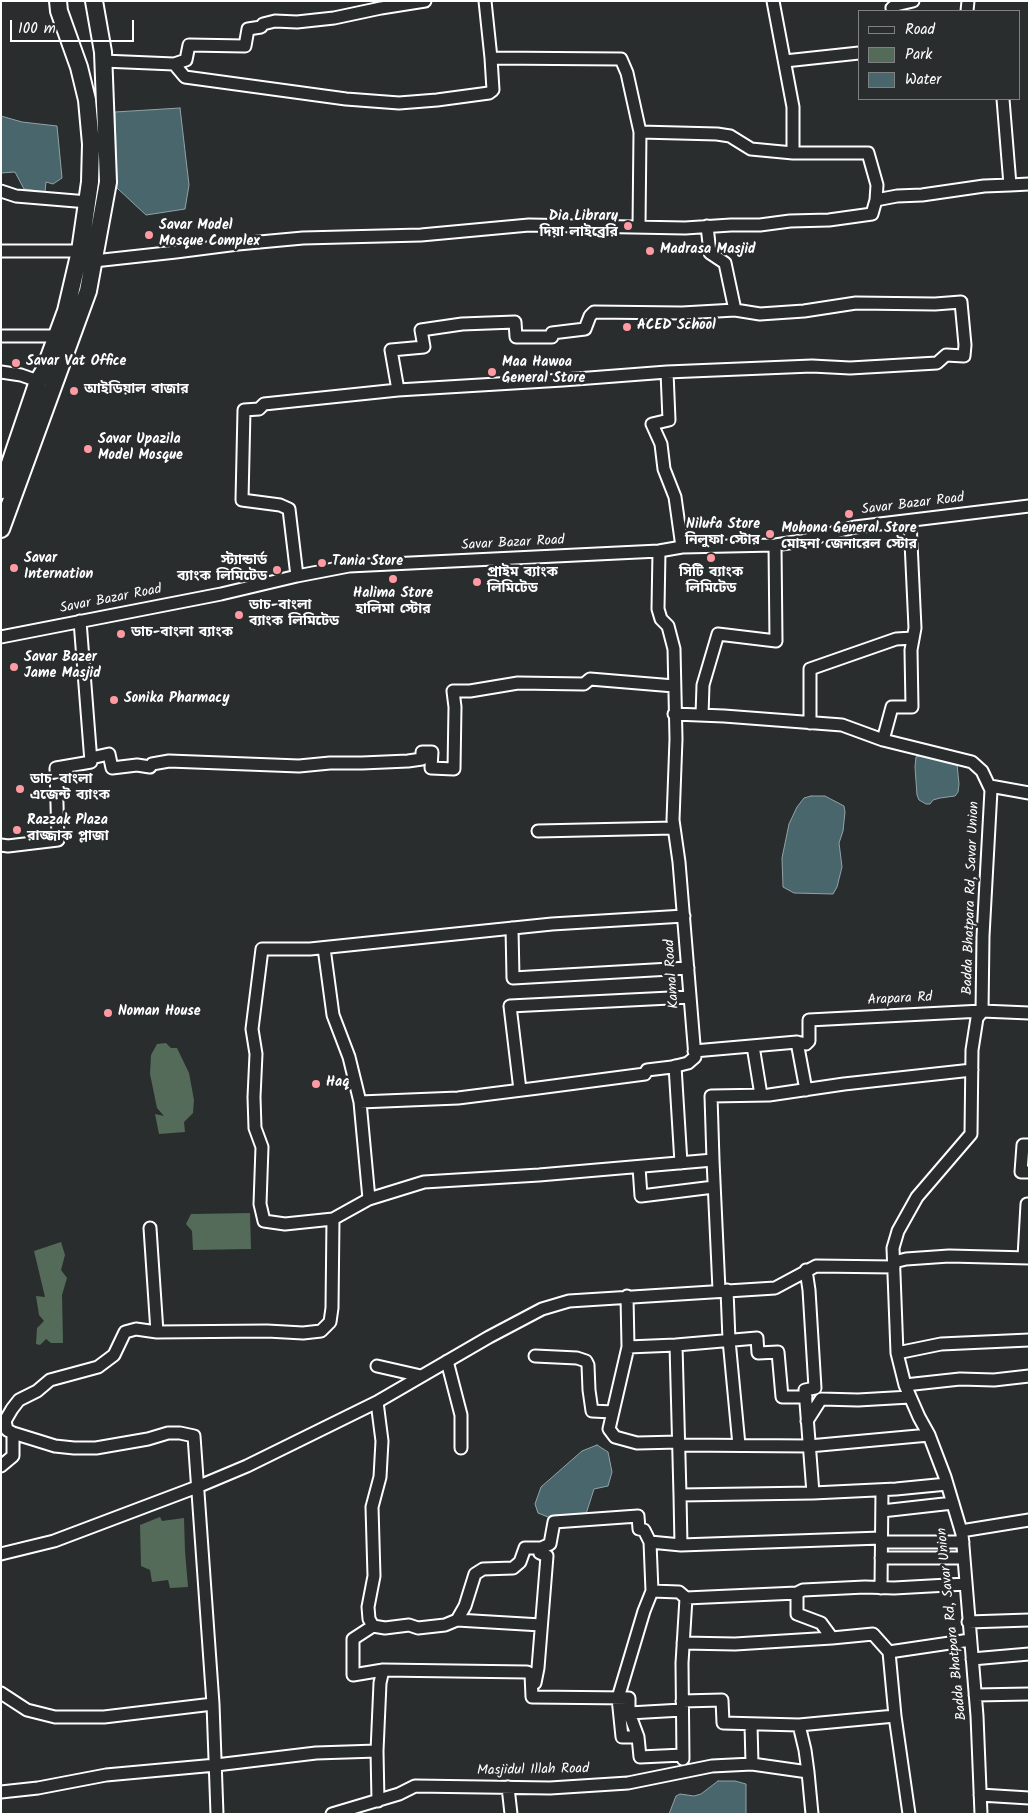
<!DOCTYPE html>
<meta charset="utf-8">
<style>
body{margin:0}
#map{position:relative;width:1030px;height:1815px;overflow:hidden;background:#2a2d2e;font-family:Kalam,sans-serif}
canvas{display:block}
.frame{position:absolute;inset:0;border:2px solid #fff;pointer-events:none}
.legend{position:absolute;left:858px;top:10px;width:162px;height:90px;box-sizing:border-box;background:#2a2d2e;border:1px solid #7f8182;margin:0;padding:6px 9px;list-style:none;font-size:15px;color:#fff}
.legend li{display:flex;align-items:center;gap:10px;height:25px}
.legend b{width:25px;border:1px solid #7f8182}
.scale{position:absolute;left:10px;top:20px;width:124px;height:22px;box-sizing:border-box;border:2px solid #fff;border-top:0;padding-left:6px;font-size:15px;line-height:18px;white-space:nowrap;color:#fff;-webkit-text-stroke:4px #2a2d2e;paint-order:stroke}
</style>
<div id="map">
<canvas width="1030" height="1815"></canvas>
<div class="frame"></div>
<ul class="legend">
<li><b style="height:6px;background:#2a2d2e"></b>Road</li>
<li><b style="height:14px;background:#536b58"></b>Park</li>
<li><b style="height:14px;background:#49666c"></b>Water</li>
</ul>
<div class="scale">100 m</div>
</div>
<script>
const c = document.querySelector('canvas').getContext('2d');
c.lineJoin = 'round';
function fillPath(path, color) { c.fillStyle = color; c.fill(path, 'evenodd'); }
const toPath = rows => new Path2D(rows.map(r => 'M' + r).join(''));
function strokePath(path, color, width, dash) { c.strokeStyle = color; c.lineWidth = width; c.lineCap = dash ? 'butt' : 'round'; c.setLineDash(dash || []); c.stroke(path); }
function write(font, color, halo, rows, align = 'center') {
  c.font = font + ' Kalam,"Noto Sans Bengali",sans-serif'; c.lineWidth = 5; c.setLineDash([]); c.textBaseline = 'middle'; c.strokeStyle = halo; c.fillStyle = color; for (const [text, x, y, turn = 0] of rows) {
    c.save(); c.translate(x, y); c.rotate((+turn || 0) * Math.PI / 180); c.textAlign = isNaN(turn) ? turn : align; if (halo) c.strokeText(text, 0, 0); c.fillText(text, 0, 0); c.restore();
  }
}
fillPath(toPath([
 [166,1043,171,1048,177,1048,189,1073,194,1100,193,1113,184,1122,185,1132,159,1134,155,1114,164,1116,157,1108,150,1074,151,1055,157,1044],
 [250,1213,251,1249,193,1250,192,1231,186,1224,191,1214],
 [61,1242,65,1255,61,1270,67,1278,62,1295,63,1343,51,1343,46,1339,40,1345,36,1344,37,1328,44,1321,39,1315,36,1296,45,1297,34,1251],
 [160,1517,162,1521,184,1518,185,1551,188,1587,170,1588,168,1580,152,1582,150,1570,141,1566,140,1525]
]), '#536b58');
const water = toPath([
 [180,108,189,185,185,209,146,215,117,188,115,112,180,108],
 [1,116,22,122,57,126,62,178,53,184,46,182,45,192,24,189,15,172,1,173,1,116],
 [923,755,957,764,959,784,958,792,955,796,940,798,933,800,930,804,926,804,919,800,917,795,915,767,916,757,923,755],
 [811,796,825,796,844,806,845,812,843,831,839,843,842,867,837,887,833,894,794,893,783,887,782,858,789,824,797,807,804,798,811,796],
 [597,1445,608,1452,612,1472,608,1486,594,1489,586,1514,553,1519,538,1513,535,1504,541,1487,582,1451,597,1445],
 [718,1781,735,1781,746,1784,746,1814,669,1814,676,1796,680,1794,694,1796,701,1794,718,1781]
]);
fillPath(water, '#49666c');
strokePath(water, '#92a3a7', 1);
const minor = toPath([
 [893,11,892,8,896,5,913,1],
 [967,11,968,1],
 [491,58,621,59,627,73,640,132,639,227],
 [103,61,174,64,185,77,346,99,399,103,437,100,489,93,493,90,491,58,485,1],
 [785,61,859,53],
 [174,64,186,60,189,45,245,46,248,29,261,27,263,24,275,21,297,22,334,18,381,8,425,1],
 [1003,99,1010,185,1029,184],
 [640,132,717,134,730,136,751,149,793,153],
 [1,191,16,196,88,202],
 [876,200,897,196,922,195,984,186,1010,185],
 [1,251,80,251],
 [94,261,176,252,238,244,303,238,421,235,529,225,685,228,731,225,760,225,790,221,829,220,872,214,876,200,877,185,868,153,793,153,793,107,773,1],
 [1,336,57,336],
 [1,372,21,375,38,381],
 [667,372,669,420,652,424,661,444,664,469,675,497,682,547],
 [398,390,391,350,424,347,421,330,462,324,515,322,516,337,552,337,552,333,585,329,590,316,594,312,682,313,735,310],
 [297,576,289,509,280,505,242,500,244,410,259,409,264,404,398,390,563,380,667,372,812,366,850,368,937,363,946,355,964,356,965,345,961,302,935,304,856,303,804,311,760,314,735,310,725,263,710,253,707,226],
 [1,637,221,594,297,576,349,566,659,551,682,547,775,545,802,541,855,527,1029,506],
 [674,714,724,716,842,725,883,740,972,762,982,771,991,790,983,936,982,1012,977,1018,972,1050,971,1134,917,1197,898,1231,893,1248,897,1353,905,1385,919,1417,929,1435,945,1477,962,1534,977,1716,981,1814],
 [702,715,703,685,718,634,776,641,775,545],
 [810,723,810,669,896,639,913,638],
 [883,740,892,707,912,707,911,650,915,628,910,521],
 [91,758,109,754,112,768,137,765,150,767,152,764,169,761,299,766,330,763,362,763,408,761,422,759,422,752,432,752,431,768,454,769,455,707,453,691,470,691,518,683,584,684,590,679,674,686],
 [990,786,1029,793],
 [538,831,674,828],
 [1,845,8,846,58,840,56,768,91,762,80,621],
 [512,928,513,978,688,968],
 [797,1042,806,1044,809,1041,809,1020,982,1011,1029,1013],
 [753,1046,761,1095],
 [694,1051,797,1042,806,1090],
 [675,1066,681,1163],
 [520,1090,510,1006,690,997],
 [360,1102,458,1098,538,1088,645,1074,647,1070,672,1067,688,1063,695,1057,679,862,673,820,676,739,674,649,668,626,661,619,658,609,659,551],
 [1029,1145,1023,1145,1021,1172,1029,1172],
 [713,1160,719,1290],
 [639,1167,641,1196,714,1187],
 [369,1199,424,1182,539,1175,713,1160,711,1096,769,1095,844,1084,972,1070],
 [333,1219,285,1224,264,1221,260,1204,262,1147,255,1128,254,1097,256,1054,252,1029,262,949,310,949,552,924,684,916],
 [150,1228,157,1332],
 [1024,1257,1027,1204,1029,1204],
 [894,1262,906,1259,949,1256,1029,1258],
 [806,1270,809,1290,815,1388,805,1390,813,1493],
 [727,1290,729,1340,739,1445],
 [627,1296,628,1347,676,1345,680,1495,813,1493,896,1489,947,1484],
 [676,1345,757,1338,758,1353,778,1352,782,1397,806,1397],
 [628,1347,609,1429,615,1437,637,1443,679,1442],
 [897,1353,941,1344,1029,1340],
 [535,1356,577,1358,586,1361,588,1365,589,1390,592,1411,613,1412],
 [447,1361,461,1415,461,1448],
 [377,1366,421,1376],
 [905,1385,960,1379,994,1380,1029,1376],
 [377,1402,382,1441,380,1477,372,1507,374,1576,368,1607,369,1619,373,1626,385,1628,409,1625,418,1628,445,1625,457,1620,465,1606,475,1574,483,1569,513,1568,520,1562,525,1548,541,1548,550,1544,554,1522,638,1516,639,1529,644,1530,650,1542,652,1591,679,1592,686,1598],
 [807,1421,821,1399,858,1400,910,1397],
 [679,1445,809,1446,929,1435],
 [1,1466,13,1456,13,1433],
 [680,1495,681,1545,881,1538],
 [882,1511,953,1503],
 [961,1531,1029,1520],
 [650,1542,681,1545],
 [881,1542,963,1542],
 [1,1554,54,1541,197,1487,247,1466,377,1402,489,1337,542,1309,569,1301,775,1288,816,1266,894,1267],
 [881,1558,964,1558],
 [881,1588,882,1490],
 [797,1593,803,1590,865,1587,894,1588,966,1584],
 [457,1620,541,1625],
 [968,1622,1029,1620],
 [373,1626,353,1639,353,1675,383,1670],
 [683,1643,735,1644,832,1638],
 [889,1652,895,1716,909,1814],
 [972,1659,1029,1654],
 [535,1683,538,1668,547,1556,540,1553,541,1548],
 [1,1693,27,1710,55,1717,104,1717,213,1704],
 [975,1695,1029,1694],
 [682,1701,722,1700,723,1723,799,1725],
 [682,1710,629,1713,638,1737,640,1757,683,1755],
 [751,1724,752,1764],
 [638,1737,622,1737,618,1698,644,1611,652,1591],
 [683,1759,682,1663,686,1598,797,1593,797,1614,821,1623,832,1638,873,1634,889,1652,970,1640],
 [808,1772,805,1750,799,1725,895,1716],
 [508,1787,511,1814],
 [1,1792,38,1788,106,1775,216,1765,316,1753,377,1751],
 [980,1795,1029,1798],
 [378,1801,377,1751,380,1683,383,1670,527,1672,531,1674,532,1697,629,1698,629,1713],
 [217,1814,213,1704,194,1436,180,1433,168,1433,148,1439,96,1448,74,1448,55,1446,13,1433,7,1430,5,1421,12,1409,19,1400,37,1391,50,1380,98,1367,114,1355,125,1332,136,1329,157,1332,267,1331,303,1333,321,1331,330,1322,332,1308,333,1219,369,1199,360,1102,349,1057,333,1015,324,948],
 [332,1814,399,1794,415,1786,550,1788,628,1783,712,1766,752,1764,808,1772,812,1814]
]);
const highway = toPath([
 [1,490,38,381,44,371,66,311,80,251,90,182,91,144,87,100,79,67,59,11,58,1],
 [1,529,88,291,108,182,103,52,94,1]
]);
strokePath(minor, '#fff', 15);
strokePath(highway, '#fff', 20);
strokePath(minor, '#2a2d2e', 11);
strokePath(highway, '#2a2d2e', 16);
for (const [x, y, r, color] of [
 [628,226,5,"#ff9aa2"],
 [149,235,5,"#ff9aa2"],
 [650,251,5,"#ff9aa2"],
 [627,327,5,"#ff9aa2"],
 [16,363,5,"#ff9aa2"],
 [492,372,5,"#ff9aa2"],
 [74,391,5,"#ff9aa2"],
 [88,449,5,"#ff9aa2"],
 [849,514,5,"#ff9aa2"],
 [770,534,5,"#ff9aa2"],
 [711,558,5,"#ff9aa2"],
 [322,563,5,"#ff9aa2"],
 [14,568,5,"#ff9aa2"],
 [277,570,5,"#ff9aa2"],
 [393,579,5,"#ff9aa2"],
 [477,582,5,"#ff9aa2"],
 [239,615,5,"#ff9aa2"],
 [121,634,5,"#ff9aa2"],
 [14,667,5,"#ff9aa2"],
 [114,700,5,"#ff9aa2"],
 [20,789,5,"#ff9aa2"],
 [17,830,5,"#ff9aa2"],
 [108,1013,5,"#ff9aa2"],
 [316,1084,5,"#ff9aa2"]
]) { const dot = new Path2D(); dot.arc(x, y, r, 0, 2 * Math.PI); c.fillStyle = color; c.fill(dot); strokePath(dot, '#2a2d2e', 2); }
write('bold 14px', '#fff', '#2a2d2e', [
 ["Dia Library",618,218,"right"],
 ["দিয়া লাইব্রেরি",618,234,"right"],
 ["Savar Model",159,227],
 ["Mosque Complex",159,243],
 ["Madrasa Masjid",660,251],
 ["ACED School",637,327],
 ["Savar Vat Office",26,363],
 ["Maa Hawoa",502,364],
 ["General Store",502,380],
 ["আইডিয়াল বাজার",84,391],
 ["Savar Upazila",98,441],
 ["Model Mosque",98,457],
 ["Nilufa Store",760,526,"right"],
 ["নিলুফা স্টোর",760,542,"right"],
 ["Mohona General Store",849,530,"center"],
 ["মোহনা জেনারেল স্টোর",849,546,"center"],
 ["Savar",24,560],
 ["Internation",24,576],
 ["স্ট্যান্ডার্ড",267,562,"right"],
 ["ব্যাংক লিমিটেড",267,578,"right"],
 ["Tania Store",332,563],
 ["প্রাইম ব্যাংক",487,574],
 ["লিমিটেড",487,590],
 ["সিটি ব্যাংক",711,574,"center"],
 ["লিমিটেড",711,590,"center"],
 ["Halima Store",393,595,"center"],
 ["হালিমা স্টোর",393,611,"center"],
 ["ডাচ-বাংলা",249,607],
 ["ব্যাংক লিমিটেড",249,623],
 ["ডাচ-বাংলা ব্যাংক",131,634],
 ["Savar Bazer",24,659],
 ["Jame Masjid",24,675],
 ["Sonika Pharmacy",124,700],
 ["ডাচ-বাংলা",30,781],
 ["এজেন্ট ব্যাংক",30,797],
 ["Razzak Plaza",27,822],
 ["রাজ্জাক প্লাজা",27,838],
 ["Noman House",118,1013],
 ["Haq",326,1084]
], 'left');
write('14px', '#fff', '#2a2d2e', [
 ["Savar Bazar Road",913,505,-7],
 ["Savar Bazar Road",513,544,-3],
 ["Savar Bazar Road",111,600,-11],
 ["Badda Bhatpara Rd, Savar Union",972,898,-88],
 ["Kamal Road",673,974,-94],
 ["Arapara Rd",900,1000,-3],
 ["Badda Bhatpara Rd, Savar Union",953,1624,-96],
 ["Masjidul Illah Road",533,1771,-1]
]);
</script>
